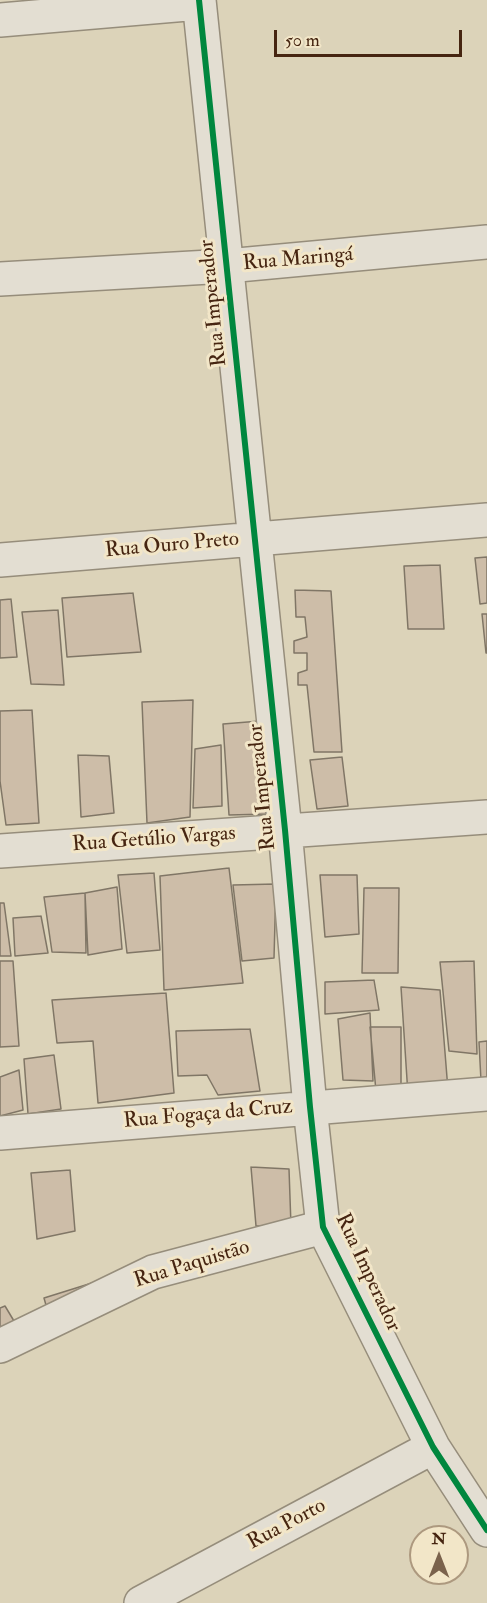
<!DOCTYPE html>
<meta charset="utf-8">
<style>
body{margin:0}
#map{position:relative;width:487px;height:1603px;overflow:hidden;background:#dcd3b9;font-family:"IM FELL Double Pica",serif}
canvas{display:block}
.north{position:absolute;left:409px;top:1525px;width:60px;height:60px;box-sizing:border-box;background:#f2e6c8;border:2px solid #ad997f;border-radius:50%;rotate:0deg;font-size:16px;font-weight:700;line-height:24px;text-align:center;color:#462511}
.north::after{content:'';display:block;margin:auto;width:21px;height:27px;background:#7a624c;clip-path:polygon(50% 0,100% 100%,50% 72%,0 100%)}
.scale{position:absolute;left:274px;top:30px;width:188px;height:27px;box-sizing:border-box;border:3px solid #462511;border-top:0;padding-left:8px;font-size:18px;line-height:21px;white-space:nowrap;color:#462511;-webkit-text-stroke:4px #f2e6c8;paint-order:stroke}
</style>
<div id="map">
<canvas width="487" height="1603"></canvas>
<div class="north">N</div>
<div class="scale">50 m</div>
</div>
<script>
const c = document.querySelector('canvas').getContext('2d');
c.lineJoin = 'round';
function fillPath(path, color) { c.fillStyle = color; c.fill(path, 'evenodd'); }
const toPath = rows => new Path2D(rows.map(r => 'M' + r).join(''));
function strokePath(path, color, width, dash) { c.strokeStyle = color; c.lineWidth = width; c.lineCap = dash ? 'butt' : 'round'; c.setLineDash(dash || []); c.stroke(path); }
function write(font, color, halo, rows, align = 'center') {
  c.font = font + ' "IM FELL Double Pica",serif'; c.lineWidth = 6; c.setLineDash([]); c.textBaseline = 'middle'; c.strokeStyle = halo; c.fillStyle = color; for (const [text, x, y, turn = 0] of rows) {
    c.save(); c.translate(x, y); c.rotate((+turn || 0) * Math.PI / 180); c.textAlign = isNaN(turn) ? turn : align; if (halo) c.strokeText(text, 0, 0); c.fillText(text, 0, 0); c.restore();
  }
}
const building = toPath([
 [487,557,487,603,480,604,475,558,487,557],
 [440,565,444,629,408,629,404,566,440,565],
 [295,590,331,591,342,752,314,752,307,685,298,685,298,673,307,670,307,653,294,653,294,641,307,637,305,617,296,617,295,590],
 [133,593,141,652,67,657,62,598,133,593],
 [11,599,17,657,0,658,0,600,11,599],
 [58,610,64,685,31,684,22,612,58,610],
 [482,614,487,614,487,653,486,653,482,614],
 [193,700,190,817,147,823,142,702,193,700],
 [32,710,39,823,6,825,0,781,0,711,32,710],
 [260,721,268,814,229,815,223,724,260,721],
 [221,745,222,806,193,808,195,749,221,745],
 [78,755,109,756,114,813,81,817,78,755],
 [342,757,348,806,317,809,310,760,342,757],
 [229,868,243,983,164,990,160,876,229,868],
 [154,873,160,950,127,953,118,875,154,873],
 [320,875,357,875,359,934,325,937,320,875],
 [276,884,274,958,242,961,233,885,276,884],
 [117,887,122,949,88,955,85,893,117,887],
 [364,888,399,888,398,973,362,973,364,888],
 [85,893,86,953,52,952,44,897,85,893],
 [0,903,4,903,11,956,0,956,0,903],
 [41,916,48,953,15,956,13,918,41,916],
 [0,961,13,961,19,1046,0,1047,0,961],
 [474,961,477,1054,449,1051,440,962,474,961],
 [374,980,379,1010,325,1014,325,982,374,980],
 [401,987,440,990,448,1090,408,1095,401,987],
 [166,993,174,1093,98,1103,93,1041,57,1043,52,1000,166,993],
 [370,1013,373,1081,343,1080,338,1019,370,1013],
 [370,1027,401,1027,401,1088,376,1091,370,1027],
 [250,1029,260,1091,218,1095,207,1075,178,1076,176,1031,250,1029],
 [487,1041,487,1080,481,1081,479,1042,487,1041],
 [54,1055,61,1109,28,1114,24,1059,54,1055],
 [19,1070,23,1110,0,1116,0,1077,19,1070],
 [251,1167,289,1169,291,1226,256,1226,251,1167],
 [70,1170,75,1231,37,1239,31,1173,70,1170],
 [92,1283,96,1294,49,1316,44,1298,92,1283],
 [5,1306,20,1331,0,1341,0,1308,5,1306]
]);
fillPath(building, '#cdbda8');
strokePath(building, '#807666', 1.5);
const minor = toPath([
 [199,0,285,830,310,1107,323,1227,433,1447,487,1530],
 [0,20,199,3],
 [0,279,227,266,487,242],
 [0,560,487,520],
 [0,851,487,817],
 [0,1133,487,1094],
 [0,1346,153,1272,323,1227],
 [141,1603,433,1447]
]);
strokePath(minor, '#968d7b', 36);
strokePath(minor, '#e3ded2', 33);
strokePath(toPath([
 [199,0,285,830,310,1107,323,1227,433,1447,487,1530]
]), '#00873e', 6);
write('21px', '#462511', '#f2e6c8', [
 ["Rua Maringá",298,260,-5],
 ["Rua Imperador",214,303,-96],
 ["Rua Ouro Preto",172,546,-5],
 ["Rua Imperador",263,787,-96],
 ["Rua Getúlio Vargas",154,840,-4],
 ["Rua Fogaça da Cruz",208,1115,-5],
 ["Rua Paquistão",192,1265,-17],
 ["Rua Imperador",367,1273,65],
 ["Rua Porto",287,1525,-28]
]);
</script>
